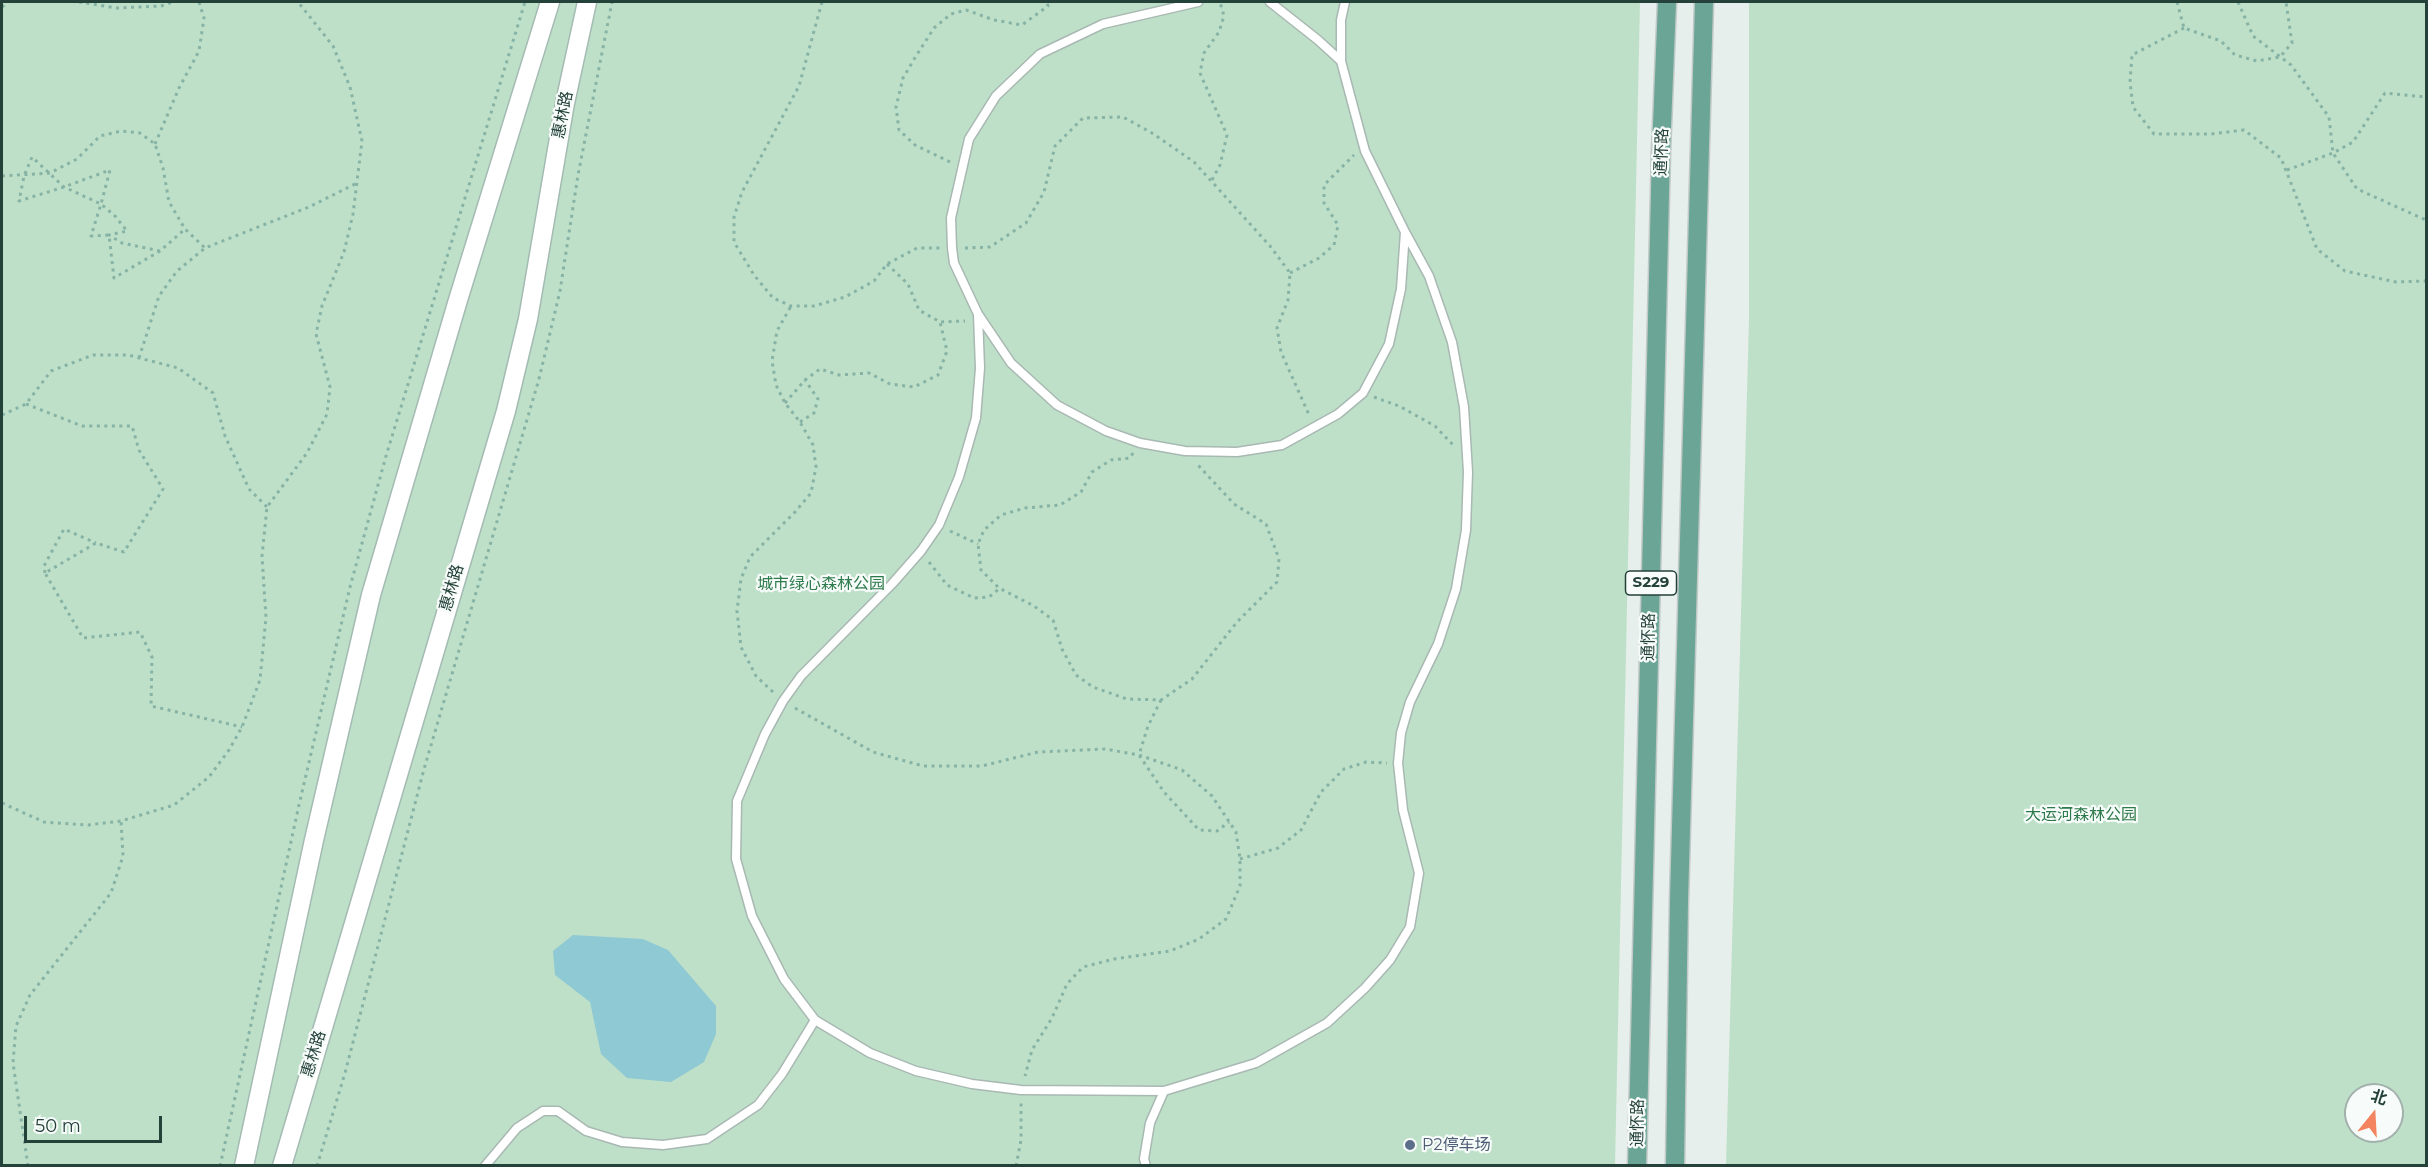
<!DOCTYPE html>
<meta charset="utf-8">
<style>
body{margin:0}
#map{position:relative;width:2428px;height:1167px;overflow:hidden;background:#e6efeb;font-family:Montserrat,"Noto Sans SC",sans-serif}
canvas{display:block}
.frame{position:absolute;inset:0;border:3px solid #24423a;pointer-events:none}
.north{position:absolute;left:2344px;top:1083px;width:60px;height:60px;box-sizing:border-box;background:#f7fbf9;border:2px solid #a3b1ad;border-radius:50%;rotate:18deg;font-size:16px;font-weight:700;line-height:24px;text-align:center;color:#24423a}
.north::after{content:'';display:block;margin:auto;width:21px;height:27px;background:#f4845f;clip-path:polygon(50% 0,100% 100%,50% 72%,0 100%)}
.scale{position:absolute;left:24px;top:1116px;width:138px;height:27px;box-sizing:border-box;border:3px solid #24423a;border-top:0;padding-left:8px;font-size:18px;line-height:21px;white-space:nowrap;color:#24423a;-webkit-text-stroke:4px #f7fbf9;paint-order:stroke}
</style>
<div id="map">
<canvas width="2428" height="1167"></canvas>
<div class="frame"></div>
<div class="north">北</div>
<div class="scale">50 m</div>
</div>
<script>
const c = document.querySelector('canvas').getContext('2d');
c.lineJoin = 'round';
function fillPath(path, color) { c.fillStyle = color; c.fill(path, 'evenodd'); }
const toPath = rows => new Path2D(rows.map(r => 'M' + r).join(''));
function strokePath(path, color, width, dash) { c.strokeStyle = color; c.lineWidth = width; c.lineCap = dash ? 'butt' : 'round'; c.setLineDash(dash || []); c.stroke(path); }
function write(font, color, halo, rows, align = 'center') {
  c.font = font + ' Montserrat,"Noto Sans SC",sans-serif'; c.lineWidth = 4.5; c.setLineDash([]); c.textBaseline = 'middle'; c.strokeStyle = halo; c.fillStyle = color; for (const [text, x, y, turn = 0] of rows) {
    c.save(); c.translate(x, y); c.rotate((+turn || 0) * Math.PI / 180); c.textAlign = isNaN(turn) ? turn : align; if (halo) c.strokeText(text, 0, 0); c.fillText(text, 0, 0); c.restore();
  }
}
fillPath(toPath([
 [2,2,1640,2,1615,1165,2,1166],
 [1749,2,2426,2,2426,1165,1726,1165,1749,319],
 [2356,1095,2392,1095,2392,1131,2356,1131]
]), '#bfe0c8');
fillPath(toPath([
 [573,935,643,939,668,950,716,1006,716,1034,704,1062,671,1082,627,1078,601,1054,590,1002,555,975,553,951]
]), '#8ec9d4');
const service = toPath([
 [1198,2,1103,24,1040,54,996,96,969,139,951,218,952,248,954,263,978,314,1011,363,1057,405,1106,431,1140,443,1185,451,1237,452,1282,445,1338,414,1363,393,1389,344,1401,289,1405,232,1365,151,1341,61,1341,20,1345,2],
 [1270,2,1318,40,1341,61],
 [978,314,980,368,976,418,959,477,939,525,921,551,892,584,801,676,783,701,765,734,737,801,736,859,752,916,784,979,815,1020,870,1053,916,1071,972,1084,1021,1090,1164,1091,1256,1063,1327,1023,1365,988,1390,960,1410,927,1419,873,1403,810,1398,763,1401,733,1410,702,1438,644,1456,589,1466,530,1468,472,1464,407,1452,342,1429,276,1405,232],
 [485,1166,517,1128,543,1111,558,1111,586,1131,622,1142,663,1145,707,1139,758,1105,782,1074,815,1020],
 [1146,1166,1144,1159,1150,1123,1164,1091]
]);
const secondary = toPath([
 [244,1166,314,840,371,595,458,300,550,2],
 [282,1166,506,411,528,319,565,103,587,2]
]);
const primary = toPath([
 [1637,1166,1661,151,1667,2],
 [1675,1166,1679,900,1704,2]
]);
strokePath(service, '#a8b8b2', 11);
strokePath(secondary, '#a4bbb3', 21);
strokePath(primary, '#c2cac8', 21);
strokePath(toPath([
 [79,2,117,8,161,6,173,2],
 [822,2,799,86,742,192,734,217,734,242,754,275,773,298,791,306,814,306,845,297,874,281,887,264,917,248,940,248],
 [2177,2,2184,28,2221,41,2235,55,2257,61,2280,57,2292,43,2286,2],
 [2238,2,2253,36,2291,65,2329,117,2333,153,2357,189,2426,220],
 [2,7,8,2],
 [2184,28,2132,55,2130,82,2133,107,2154,134,2211,134,2244,130,2281,158,2317,249,2345,271,2396,282,2426,281],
 [155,144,179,88,199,51,204,18,199,2],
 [950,162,915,145,899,130,896,107,903,78,916,56,934,28,951,14,966,10,994,20,1022,25,1048,6,1047,2],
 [2287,170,2333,153,2353,142,2385,93,2426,97],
 [2,176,50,173,77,159,100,136,121,131,140,133,155,144,163,168,169,202,185,229,205,248],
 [1212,180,1220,165,1227,135,1200,73,1204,53,1219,32,1224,16,1220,2],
 [965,248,990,247,1026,223,1044,192,1055,146,1083,118,1123,117,1152,133,1194,162,1270,246,1290,273,1288,300,1277,328,1281,352,1310,417],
 [160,251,122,243,109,235,127,231,115,216,101,204,64,187,32,157,24,176,19,201,64,187,110,170,101,204,91,236,109,235,114,278,160,251,185,229],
 [887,264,908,284,919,310,940,322,965,321],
 [1290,273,1319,258,1334,245,1338,225,1324,203,1324,185,1354,155],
 [139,358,159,296,177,271,205,248,309,207,357,183],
 [1374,397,1399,406,1435,426,1454,446],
 [785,403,805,380,820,369,839,375,869,373,890,384,914,387,938,375,947,351,940,322],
 [26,404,82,426,132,426,139,450,163,489,124,552,96,543,45,573,83,638,140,632,152,657,151,706,242,727],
 [2,415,26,404,51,371,93,355,128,355,178,368,213,393,225,436,249,489,267,507],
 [800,422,814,413,818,399,805,380],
 [1133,453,1130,458,1111,460,1092,472,1081,492,1060,505,1025,508,1001,515,984,530,978,544,981,570,999,588,1034,606,1053,620,1062,649,1076,675,1093,687,1127,699,1161,700,1192,679,1237,622,1277,582,1279,559,1266,524,1234,504,1198,465],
 [950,531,978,544],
 [929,562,947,585,974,598,989,597,999,589],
 [45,573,44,566,64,529,96,543],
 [773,692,756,676,741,647,737,611,741,579,750,557,795,512,811,493,816,467,813,445,800,422,785,403,776,385,772,361,777,331,791,306],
 [1161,700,1148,726,1139,755,1164,792,1199,830,1217,831,1229,822],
 [795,708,873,752,923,766,982,766,1038,752,1105,749,1139,755,1182,770,1212,796,1236,832,1240,859,1240,886,1226,919,1199,939,1170,951,1114,959,1083,967,1067,984,1052,1018,1032,1050,1025,1076],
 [2,803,44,822,88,825,121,821,174,805,209,777,229,750,242,727,260,680,266,617,262,556,267,507,307,453,327,414,330,387,316,334,322,306,344,252,353,214,362,141,350,87,333,46,298,2],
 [1240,859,1278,848,1301,830,1321,792,1344,769,1366,762,1387,763],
 [28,1166,13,1063,16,1026,30,995,111,893,123,856,121,821],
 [220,1166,299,805,350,587,386,456,525,2],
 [317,1166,345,1073,424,769,539,379,560,291,578,175,612,2],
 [1016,1166,1021,1140,1021,1103]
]), '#86b3a5', 3, [3, 4.5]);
strokePath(service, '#fff', 8);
strokePath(secondary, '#fff', 18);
strokePath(primary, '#6aa596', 18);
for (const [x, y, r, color] of [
 [1410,1145,6,"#5c6f8a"]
]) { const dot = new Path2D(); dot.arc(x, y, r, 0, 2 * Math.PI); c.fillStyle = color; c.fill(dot); strokePath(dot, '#f7fbf9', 2); }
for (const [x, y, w] of [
 [1651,583,51]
]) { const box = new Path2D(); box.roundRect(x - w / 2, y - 12, w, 24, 4.5); c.fillStyle = '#f7fbf9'; c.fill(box); strokePath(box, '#24423a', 1.5); }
write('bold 15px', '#24423a', null, [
 ["S229",1651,583]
]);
write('16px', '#24423a', '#f7fbf9', [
 ["惠林路",563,115,-79],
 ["通怀路",1662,152,-88],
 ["惠林路",452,588,-74],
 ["通怀路",1649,637,-89],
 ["惠林路",314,1054,-73],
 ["通怀路",1638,1123,-89]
]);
write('16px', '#2d7a4b', '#f7fbf9', [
 ["城市绿心森林公园",821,584],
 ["大运河森林公园",2081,815]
]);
write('16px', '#4e5e75', '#f7fbf9', [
 ["P2停车场",1422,1145]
], 'left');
</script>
